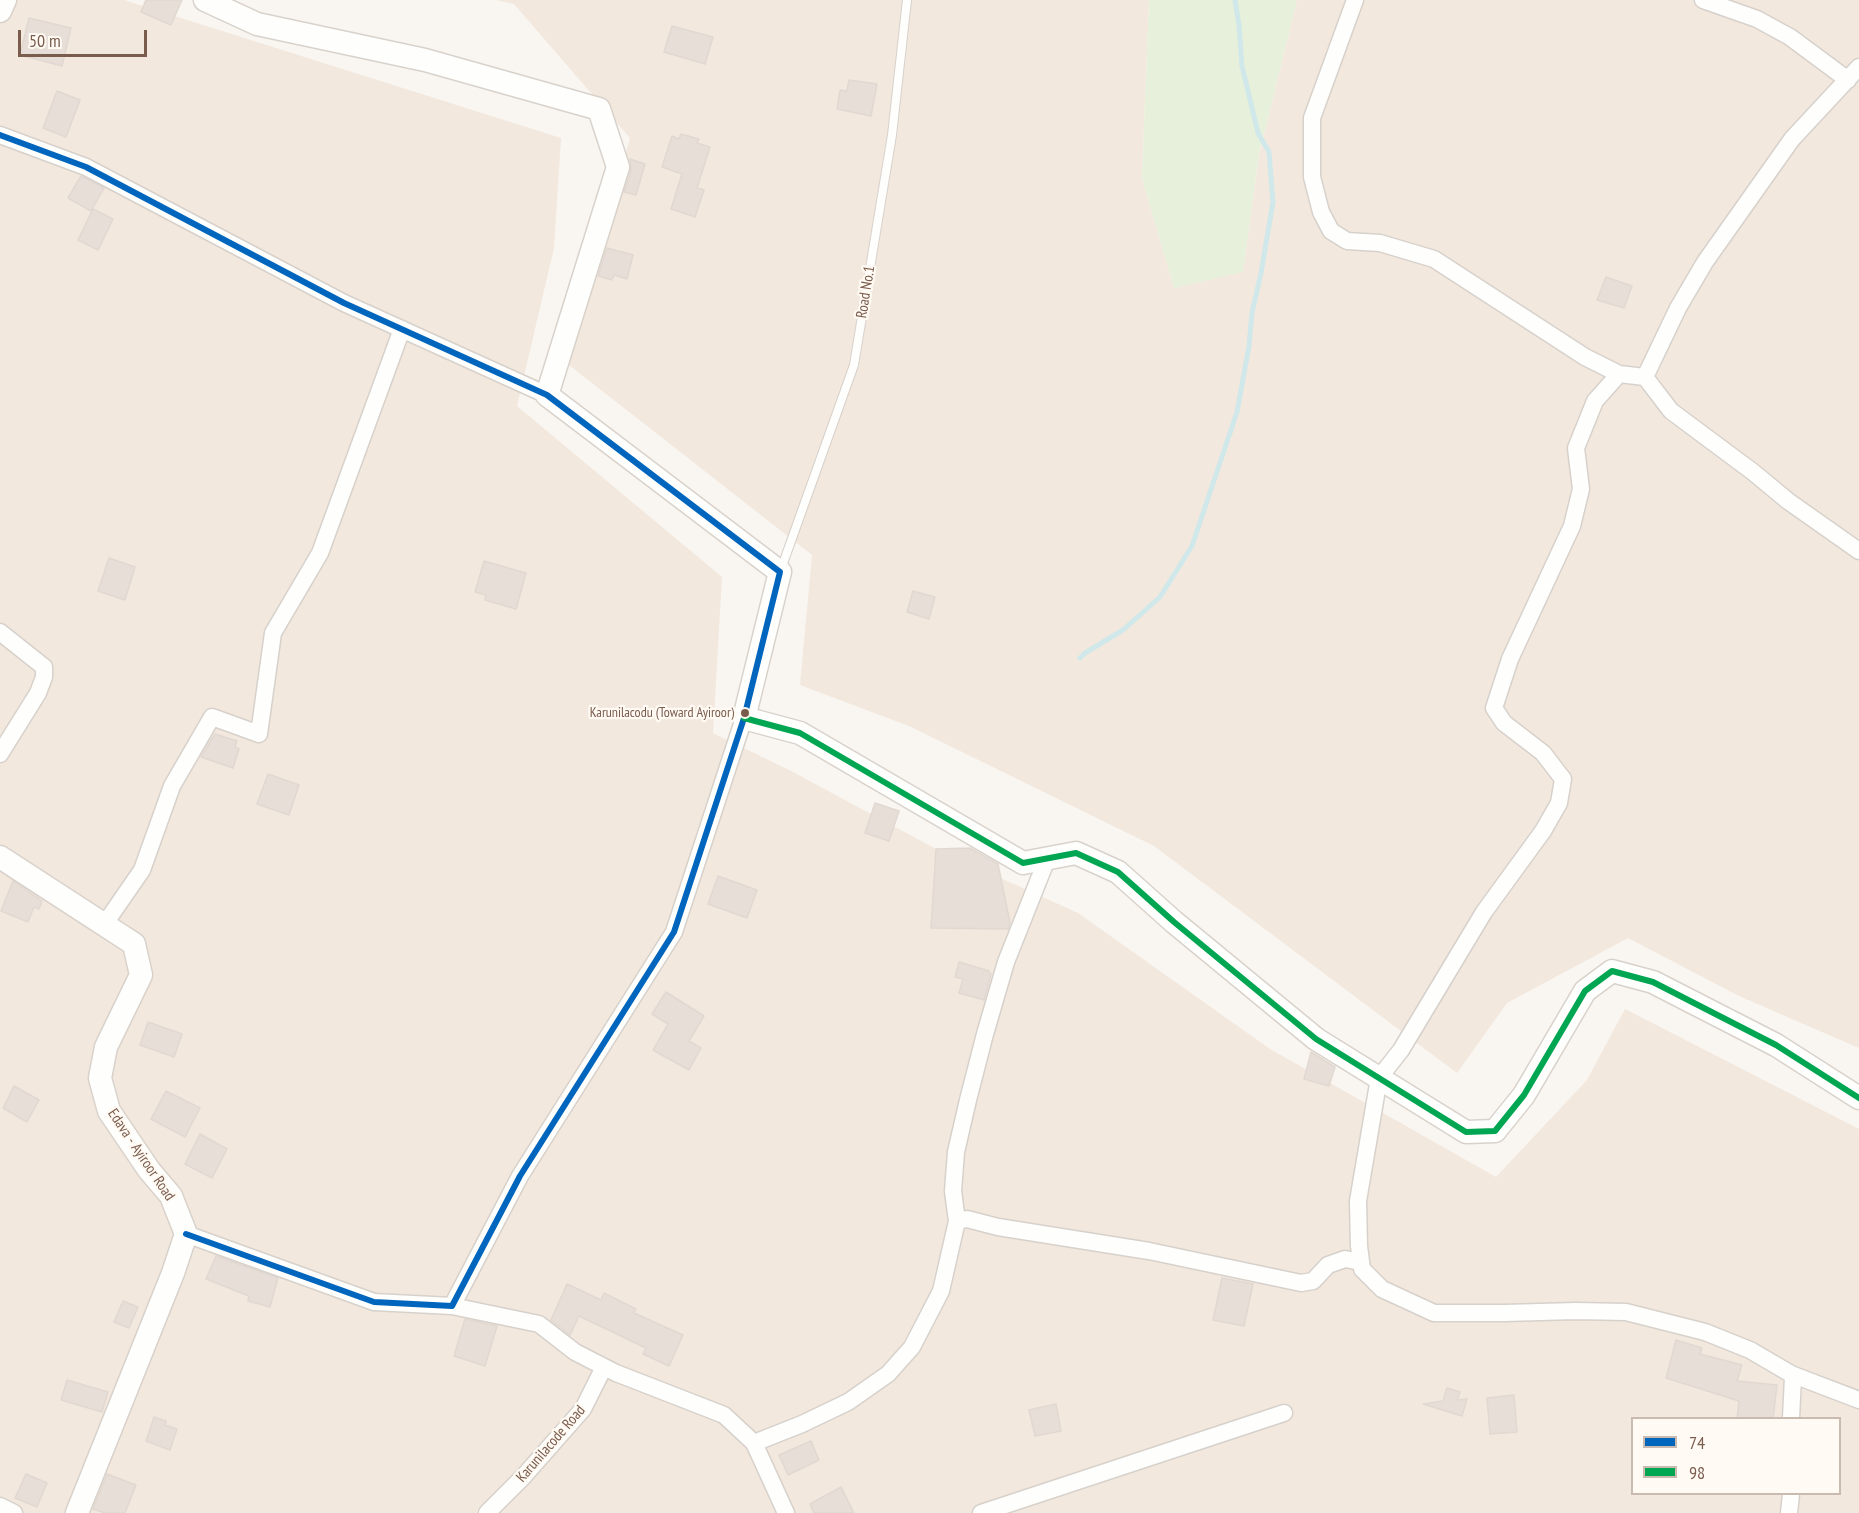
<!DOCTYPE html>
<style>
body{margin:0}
#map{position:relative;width:1859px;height:1513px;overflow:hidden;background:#f9f5f0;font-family:"PT Sans Narrow",sans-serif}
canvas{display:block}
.legend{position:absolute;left:1631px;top:1417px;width:210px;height:78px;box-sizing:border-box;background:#fffaf3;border:2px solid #cabbb1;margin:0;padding:8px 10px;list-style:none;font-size:18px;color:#7a5c4d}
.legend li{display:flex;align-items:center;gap:12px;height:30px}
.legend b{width:30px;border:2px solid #cabbb1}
.scale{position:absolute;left:18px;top:30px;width:129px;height:27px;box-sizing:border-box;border:3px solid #7a5c4d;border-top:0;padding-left:8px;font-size:18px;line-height:21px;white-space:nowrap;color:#7a5c4d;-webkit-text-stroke:4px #fffaf3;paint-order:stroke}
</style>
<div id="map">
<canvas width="1859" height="1513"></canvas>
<ul class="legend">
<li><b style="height:8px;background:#0065bd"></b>74</li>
<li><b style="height:8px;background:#00a651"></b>98</li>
</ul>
<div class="scale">50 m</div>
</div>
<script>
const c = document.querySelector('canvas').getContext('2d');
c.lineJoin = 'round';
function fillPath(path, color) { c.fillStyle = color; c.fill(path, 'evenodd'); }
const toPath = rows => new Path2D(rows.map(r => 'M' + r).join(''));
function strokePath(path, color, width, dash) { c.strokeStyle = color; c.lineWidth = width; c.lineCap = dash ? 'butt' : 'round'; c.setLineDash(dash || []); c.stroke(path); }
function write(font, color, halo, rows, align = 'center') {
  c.font = font + ' "PT Sans Narrow",sans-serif'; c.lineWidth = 4.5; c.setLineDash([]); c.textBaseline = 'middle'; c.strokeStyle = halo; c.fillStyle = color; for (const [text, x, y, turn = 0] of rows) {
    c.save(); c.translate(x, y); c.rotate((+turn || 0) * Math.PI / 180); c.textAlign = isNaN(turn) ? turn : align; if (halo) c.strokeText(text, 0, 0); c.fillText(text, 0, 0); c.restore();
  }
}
fillPath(toPath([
 [0,0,124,0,561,138,554,248,517,406,722,577,713,733,791,771,936,849,1078,913,1270,1049,1496,1177,1587,1080,1625,1009,1859,1129,1859,1513,0,1513],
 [1632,1418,1840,1418,1840,1494,1632,1494],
 [496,0,1149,0,1142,178,1174,288,1243,271,1259,155,1297,0,1859,0,1859,1048,1739,996,1628,938,1507,1003,1457,1073,1154,846,909,726,800,685,812,555,569,365,630,138,514,4]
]), '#f2e8de');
fillPath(toPath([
 [1149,0,1297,0,1259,154,1243,272,1174,288,1142,178]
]), '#e7f0db');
strokePath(toPath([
 [1080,658,1085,653,1123,630,1160,597,1192,546,1237,412,1249,346,1252,313,1261,273,1273,202,1269,152,1258,133,1242,66,1239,25,1235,0]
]), '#d0e8ea', 5);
const building = toPath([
 [146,0,182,0,171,25,141,12,146,0],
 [29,18,71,28,62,66,20,55,29,18],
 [672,26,713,37,705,64,664,52,672,26],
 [849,80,877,84,871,116,837,109,840,90,847,91,849,80],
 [57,91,80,100,66,137,43,128,57,91],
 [681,134,699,139,697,143,710,147,697,188,704,190,695,217,671,209,682,174,662,167,672,136,679,139,681,134],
 [630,159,645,164,636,195,624,192,631,171,630,159],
 [81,176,104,188,91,211,68,198,81,176],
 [93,209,113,219,98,250,78,240,93,209],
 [607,248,633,255,627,279,614,275,612,280,598,276,607,248],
 [1606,277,1632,286,1624,308,1597,300,1606,277],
 [109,558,135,567,125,600,98,591,109,558],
 [484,561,526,573,516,609,485,600,486,595,475,592,484,561],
 [913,591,935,597,929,619,907,612,913,591],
 [215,734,237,741,235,747,239,749,233,768,201,757,215,734],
 [268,774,299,785,289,815,257,804,268,774],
 [875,803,899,811,889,841,865,833,875,803],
 [970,848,998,864,1010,923,1008,929,931,928,936,849,970,848],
 [718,876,757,890,747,918,708,904,718,876],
 [13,881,42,901,39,909,34,907,28,922,1,911,13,881],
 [959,962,989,971,989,973,991,974,984,1000,959,993,963,979,955,977,959,962],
 [666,992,704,1016,689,1041,701,1048,689,1070,653,1050,668,1024,652,1014,666,992],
 [148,1022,182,1034,174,1057,140,1045,148,1022],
 [1311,1052,1335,1067,1329,1086,1304,1079,1311,1052],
 [14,1086,39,1100,27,1122,3,1108,14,1086],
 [166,1091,200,1108,185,1137,151,1119,166,1091],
 [200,1134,227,1149,212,1178,185,1164,200,1134],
 [216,1256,278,1278,270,1307,248,1301,249,1296,206,1279,216,1256],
 [1222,1278,1253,1284,1244,1326,1213,1320,1222,1278],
 [567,1284,601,1300,604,1293,636,1309,634,1313,683,1335,669,1366,643,1354,646,1348,579,1316,570,1335,551,1320,567,1284],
 [123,1301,138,1307,129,1328,114,1322,123,1301],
 [465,1319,497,1326,485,1366,454,1356,465,1319],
 [1676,1340,1702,1348,1700,1354,1742,1365,1737,1381,1777,1385,1773,1419,1737,1419,1739,1401,1666,1378,1676,1340],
 [67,1380,108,1392,102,1412,61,1400,67,1380],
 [1447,1388,1460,1392,1457,1400,1467,1399,1462,1416,1423,1404,1443,1401,1447,1388],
 [1514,1395,1517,1432,1490,1434,1487,1398,1514,1395],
 [1056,1404,1061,1431,1035,1436,1029,1410,1056,1404],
 [154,1417,166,1421,165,1425,177,1429,170,1450,146,1441,154,1417],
 [811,1441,819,1460,788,1475,779,1455,811,1441],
 [26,1474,47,1483,37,1507,15,1498,26,1474],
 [107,1474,136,1485,125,1513,105,1513,93,1509,107,1474],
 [841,1487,854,1513,814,1513,810,1504,841,1487]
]);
fillPath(building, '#e6ded7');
strokePath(building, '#e2d8d2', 1.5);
const lane = toPath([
 [780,572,854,365,892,135,907,0]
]);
const street = toPath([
 [1355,0,1312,118,1312,177,1321,212,1331,231,1347,241,1380,243,1434,259,1585,357,1619,374,1645,377],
 [1703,0,1757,19,1790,37,1848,80],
 [1859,67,1792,139,1705,262,1678,308,1645,377,1671,411,1753,472,1788,501,1859,551],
 [0,135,86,167,344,303,547,395],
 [1619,374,1595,401,1576,448,1581,489,1572,526,1510,659,1494,708,1504,723,1543,753,1563,779,1559,803,1543,831,1484,912,1401,1050,1379,1078,1358,1201,1359,1246,1362,1269,1382,1289,1434,1313,1504,1313,1576,1311,1626,1312,1705,1332,1750,1350,1791,1374,1859,1400],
 [0,632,44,667,44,677,38,693,0,754],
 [104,925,142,870,172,786,212,717,259,734,273,633,320,553,402,329],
 [957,1221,967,1219,998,1227,1149,1251,1301,1283,1313,1281,1328,1265,1345,1259,1361,1262],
 [186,1234,374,1302,452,1306,520,1176,674,932,744,718],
 [452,1306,539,1324,575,1352,616,1373,724,1415,754,1443,786,1513],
 [1791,1418,1793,1377,1791,1374],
 [754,1443,802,1424,848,1402,888,1374,912,1347,941,1291,957,1221,953,1191,956,1152,968,1100,985,1034,1006,962,1047,859],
 [0,1506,14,1513],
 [487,1513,523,1477,583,1409,604,1367],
 [981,1513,1284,1413],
 [1789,1513,1791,1494]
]);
const secondary = toPath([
 [205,0,257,24,425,60,599,109,618,167,547,395,780,572,744,718,800,733,1023,863,1076,853,1118,872,1174,922,1316,1039,1466,1132,1495,1131,1524,1095,1585,991,1612,971,1653,982,1776,1045,1859,1098],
 [0,11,5,0],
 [0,857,134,944,141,975,106,1047,100,1078,109,1111,149,1170,171,1196,186,1234,173,1273,77,1513]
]);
strokePath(lane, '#d7d1cb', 10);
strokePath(street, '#d7d1cb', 19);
strokePath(secondary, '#d9d2cb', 25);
strokePath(lane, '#fefefd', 8);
strokePath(street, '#fefefd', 16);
strokePath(secondary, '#fefefd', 22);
strokePath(toPath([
 [0,135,86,167,344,303,547,395,780,572,744,718,674,932,520,1176,452,1306,374,1302,186,1234]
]), '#0065bd', 6);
strokePath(toPath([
 [744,718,800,733,1023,863,1076,853,1118,872,1174,922,1316,1039,1466,1132,1495,1131,1524,1095,1585,991,1612,971,1653,982,1776,1045,1859,1098]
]), '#00a651', 6);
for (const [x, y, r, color] of [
 [745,713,5,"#7a5c4d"]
]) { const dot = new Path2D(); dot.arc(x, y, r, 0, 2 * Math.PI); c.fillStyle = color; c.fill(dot); strokePath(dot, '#fffaf3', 2); }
write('14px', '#7a5c4d', '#fffaf3', [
 ["Karunilacodu (Toward Ayiroor)",734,713]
], 'right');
write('15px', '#7a5c4d', '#fffaf3', [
 ["Road No.1",866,292,-81],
 ["Edava - Ayiroor Road",141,1155,56],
 ["Karunilacode Road",551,1444,-49]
]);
</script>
